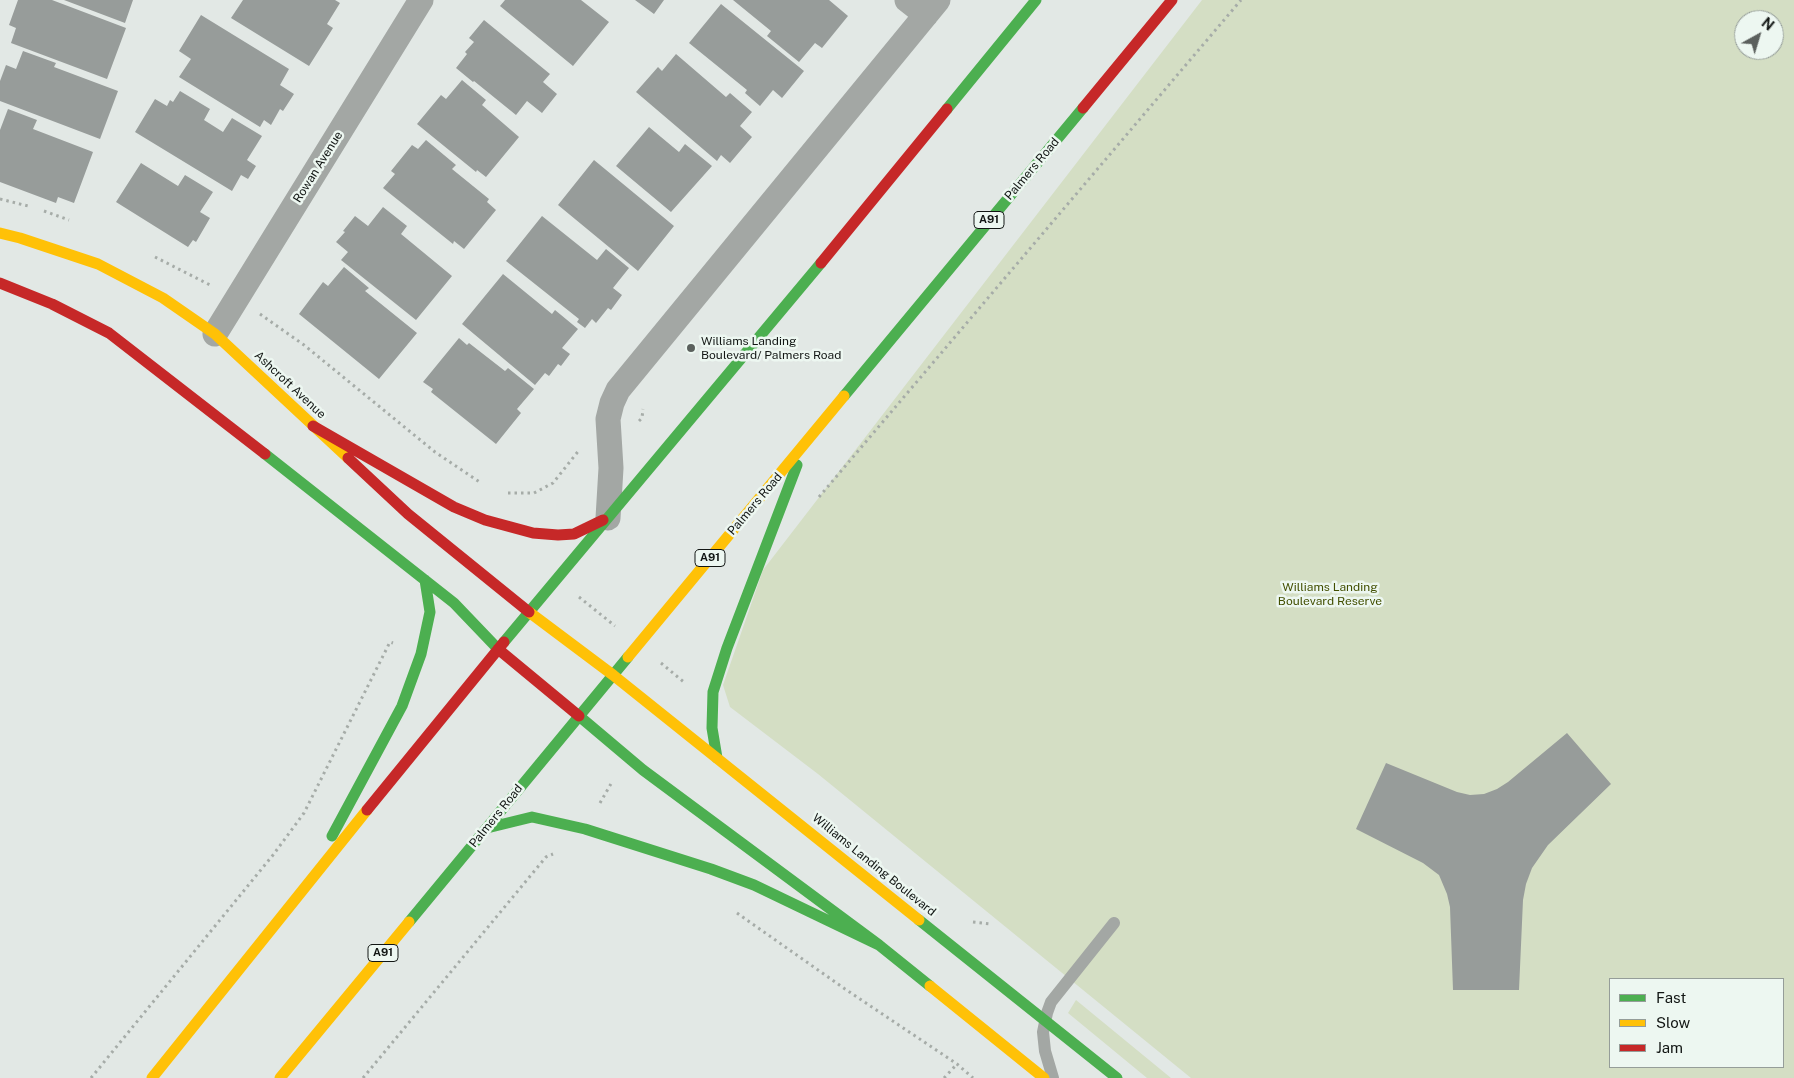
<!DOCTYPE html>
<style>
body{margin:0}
#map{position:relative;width:1794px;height:1078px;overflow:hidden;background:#e2e8e5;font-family:"Public Sans",sans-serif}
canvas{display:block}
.legend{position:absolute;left:1609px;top:978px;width:175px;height:90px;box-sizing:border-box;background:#edf7f1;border:1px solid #959d99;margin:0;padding:6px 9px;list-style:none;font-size:15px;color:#121614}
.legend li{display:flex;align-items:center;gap:10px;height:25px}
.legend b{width:25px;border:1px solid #959d99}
.north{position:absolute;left:1734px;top:10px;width:50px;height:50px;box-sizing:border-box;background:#edf7f1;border:1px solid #959d99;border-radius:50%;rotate:39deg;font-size:14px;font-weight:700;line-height:20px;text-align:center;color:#121614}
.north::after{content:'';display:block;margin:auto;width:18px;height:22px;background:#5b605d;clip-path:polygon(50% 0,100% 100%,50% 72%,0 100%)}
</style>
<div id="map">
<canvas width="1794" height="1078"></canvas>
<ul class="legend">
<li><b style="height:6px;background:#4caf50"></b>Fast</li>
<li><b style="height:6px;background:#ffc107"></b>Slow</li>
<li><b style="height:6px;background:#c62828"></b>Jam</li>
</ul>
<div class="north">N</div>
</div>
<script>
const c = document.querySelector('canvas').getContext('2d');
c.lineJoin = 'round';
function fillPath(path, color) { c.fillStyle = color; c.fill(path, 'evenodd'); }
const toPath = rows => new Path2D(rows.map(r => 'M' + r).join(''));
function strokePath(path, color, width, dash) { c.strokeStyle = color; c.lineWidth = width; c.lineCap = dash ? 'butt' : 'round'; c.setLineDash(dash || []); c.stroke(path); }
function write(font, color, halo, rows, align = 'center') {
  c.font = font + ' "Public Sans",sans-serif'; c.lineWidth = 5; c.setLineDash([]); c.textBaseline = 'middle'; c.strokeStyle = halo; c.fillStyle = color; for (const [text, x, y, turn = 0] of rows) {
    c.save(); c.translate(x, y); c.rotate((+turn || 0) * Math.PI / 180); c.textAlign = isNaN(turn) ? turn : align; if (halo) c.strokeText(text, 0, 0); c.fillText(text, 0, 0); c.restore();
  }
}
fillPath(toPath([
 [1202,0,1794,0,1794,1078,1191,1078,818,774,730,707,723,685,763,570],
 [1744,20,1774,20,1774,50,1744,50],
 [1610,979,1783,979,1783,1067,1610,1067],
 [1076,1000,1171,1078,1147,1078,1068,1013]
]), '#d4dec4');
fillPath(toPath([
 [18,0,52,0,126,28,107,79,11,43,16,28,9,25],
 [64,0,133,0,125,23],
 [243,0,335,0,340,3,327,24,333,28,309,66,231,18],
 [505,0,581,0,609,22,573,66,500,6],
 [635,0,664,0,654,14],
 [733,0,829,0,848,16,822,48,815,43,799,62,767,36,771,31],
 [721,4,804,71,782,98,773,90,760,106,745,93,747,90,689,43],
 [201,15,289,69,280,85,294,94,283,111,280,109,271,125,264,120,260,127,179,77,191,59,179,51],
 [484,20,550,74,543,82,557,94,542,113,527,101,516,115,474,81,473,82,456,68,467,54,465,52,474,42,469,38],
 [23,51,56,63,54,67,118,91,100,139,0,101,0,81,6,65,16,69],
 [676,54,726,97,730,93,752,112,740,126,752,137,730,163,721,155,717,161,636,92,658,67,662,71],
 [462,80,486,100,482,105,519,137,486,177,477,170,476,172,417,124,441,95,446,99],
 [180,91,210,109,204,120,223,132,232,118,262,136,247,160,256,166,248,179,241,175,232,191,135,132,155,99,167,106,170,100,173,102],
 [8,109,37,120,33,129,93,152,74,203,58,197,56,203,0,182,0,130],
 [649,127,679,152,685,144,712,166,671,212,616,166],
 [426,140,456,165,452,169,489,199,487,202,496,210,464,249,454,241,453,244,383,188,395,174,391,171,412,145,418,149],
 [594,160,674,226,638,271,558,205],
 [141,163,178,186,185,175,213,192,200,212,210,218,196,242,193,240,188,247,116,202],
 [383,207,407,226,401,234,452,276,416,320,341,260,348,252,336,242,345,232,343,231,355,216,368,226],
 [542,216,597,260,606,249,629,268,613,288,622,295,611,310,608,308,596,323,592,319,585,328,577,322,579,319,506,261],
 [344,267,369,288,365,291,417,333,379,379,299,314,323,282,328,286],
 [503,274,552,314,555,310,578,329,562,348,570,354,561,366,558,364,549,376,545,373,535,385,462,324],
 [459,338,467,345,469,343,505,371,508,368,534,389,517,409,521,413,496,444,431,392,433,389,423,382],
 [1567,733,1611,784,1548,845,1532,868,1526,884,1523,900,1519,990,1453,990,1450,907,1447,894,1439,875,1423,863,1356,829,1386,763,1457,792,1470,795,1484,794,1497,789,1508,782]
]), '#979c9a');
strokePath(toPath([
 [0,199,28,206],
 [44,211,69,220],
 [155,257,212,286],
 [260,314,304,345,435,452,481,483],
 [639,421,642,418,643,409],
 [508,493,534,493,553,483,580,449],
 [819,497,1241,0],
 [579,597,615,626],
 [661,663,685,683],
 [600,803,612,782],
 [737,913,845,989,957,1064,973,1078],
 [973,922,991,924],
 [91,1078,273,855,304,813,390,642,393,643],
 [363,1078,546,857,553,854],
 [944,1078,957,1064]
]), '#a6aca8', 3, [2.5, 4]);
strokePath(toPath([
 [1053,1078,1045,1051,1043,1032,1047,1013,1051,1002,1114,923]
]), '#a3a7a4', 12);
strokePath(toPath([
 [907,0,926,15],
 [215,334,421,0],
 [608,518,611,468,608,419,612,403,618,390,938,0]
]), '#a3a7a4', 25);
strokePath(toPath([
 [947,109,1036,0],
 [844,396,1083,108],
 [265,454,454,603,498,649],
 [504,642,821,263],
 [579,716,643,770,879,945,930,986],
 [717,758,712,728,713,692,727,648,797,465],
 [487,828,532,817,585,829,711,869,754,885,879,945],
 [332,836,402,706,421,654,430,612,425,580],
 [919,920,1117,1078],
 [409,922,628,657]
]), '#4caf50', 11);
strokePath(toPath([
 [0,233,20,238,98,264,163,298,215,334,348,458],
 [529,612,613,675],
 [628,657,844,396],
 [613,675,919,920],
 [930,986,1044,1078],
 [152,1078,367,810],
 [280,1078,409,922]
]), '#ffc107', 11);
strokePath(toPath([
 [1083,108,1172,0],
 [821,263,947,109],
 [0,283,52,304,109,333,265,454],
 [313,426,454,507,485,520,533,533,558,535,574,534,603,520],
 [348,458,408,514,529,612],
 [498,649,579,716],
 [367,810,504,642]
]), '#c62828', 11);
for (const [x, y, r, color] of [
 [691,348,5,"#5b605d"]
]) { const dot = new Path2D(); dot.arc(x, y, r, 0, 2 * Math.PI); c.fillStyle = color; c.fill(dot); strokePath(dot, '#edf7f1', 2); }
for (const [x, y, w] of [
 [989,220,30],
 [710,558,30],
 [383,953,30]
]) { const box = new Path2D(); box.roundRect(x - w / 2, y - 8.5, w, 17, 4); c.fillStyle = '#edf7f1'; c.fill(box); strokePath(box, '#121614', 1); }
write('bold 11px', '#121614', null, [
 ["A91",989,220],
 ["A91",710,558],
 ["A91",383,953]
]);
write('12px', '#121614', '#edf7f1', [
 ["Rowan Avenue",318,167,-58],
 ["Palmers Road",1032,169,-50],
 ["Ashcroft Avenue",290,385,43],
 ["Palmers Road",755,504,-50],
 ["Palmers Road",496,816,-51],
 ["Williams Landing Boulevard",874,865,39]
]);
write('12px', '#121614', '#edf7f1', [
 ["Williams Landing",701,341],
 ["Boulevard/ Palmers Road",701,355]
], 'left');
write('12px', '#424f00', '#edf7f1', [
 ["Williams Landing",1330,587],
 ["Boulevard Reserve",1330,601]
]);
</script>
